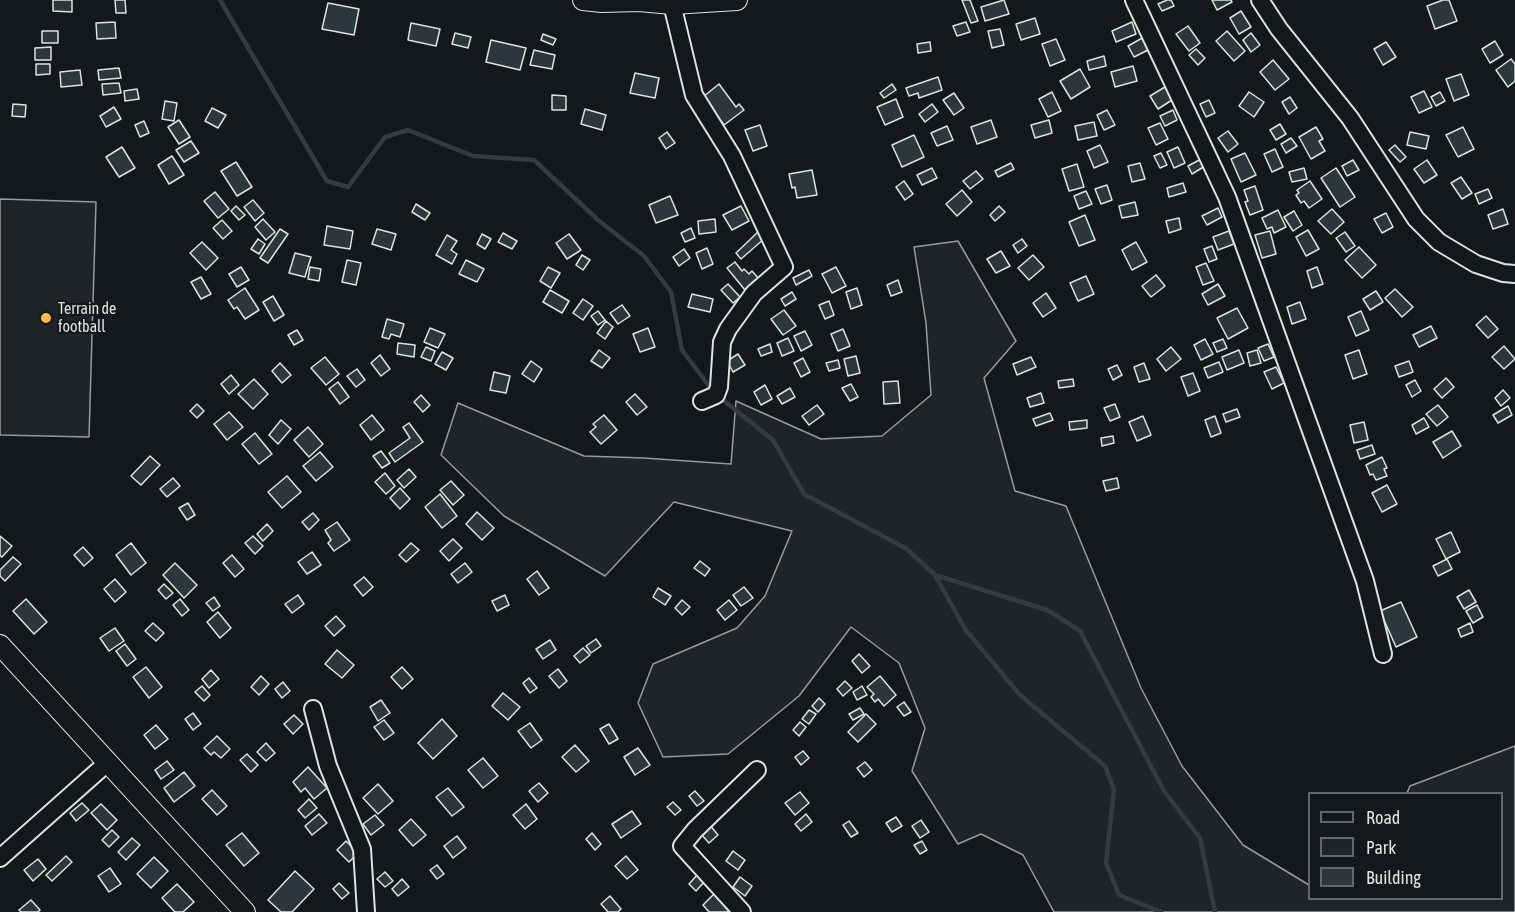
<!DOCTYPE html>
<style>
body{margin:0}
#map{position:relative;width:1515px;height:912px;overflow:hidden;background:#14181c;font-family:"Asap Condensed",sans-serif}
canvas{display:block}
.legend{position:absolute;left:1308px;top:792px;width:195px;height:108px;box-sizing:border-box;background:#14181c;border:2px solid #626a69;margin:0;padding:8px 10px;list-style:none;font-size:18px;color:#d8e6dc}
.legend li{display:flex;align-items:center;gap:12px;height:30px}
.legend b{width:30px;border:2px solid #626a69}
</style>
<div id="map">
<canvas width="1515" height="912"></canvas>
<ul class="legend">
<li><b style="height:8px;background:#14181c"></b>Road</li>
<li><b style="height:16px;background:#202428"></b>Park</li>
<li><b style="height:16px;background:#2c363c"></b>Building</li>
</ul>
</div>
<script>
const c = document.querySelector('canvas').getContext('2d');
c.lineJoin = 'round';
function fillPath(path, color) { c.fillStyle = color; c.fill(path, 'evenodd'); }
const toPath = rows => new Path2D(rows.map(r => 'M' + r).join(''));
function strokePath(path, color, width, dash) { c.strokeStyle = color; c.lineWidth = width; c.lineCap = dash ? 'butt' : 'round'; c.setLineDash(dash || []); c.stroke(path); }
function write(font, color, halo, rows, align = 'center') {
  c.font = font + ' "Asap Condensed",sans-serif'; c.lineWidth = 4.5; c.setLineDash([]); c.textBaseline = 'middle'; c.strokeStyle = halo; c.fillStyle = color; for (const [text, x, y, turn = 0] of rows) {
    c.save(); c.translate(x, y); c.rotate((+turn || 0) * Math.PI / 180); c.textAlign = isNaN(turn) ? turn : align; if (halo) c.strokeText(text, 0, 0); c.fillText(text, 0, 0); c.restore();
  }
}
const green = toPath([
 [0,199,96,202,89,437,0,435,0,199],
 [958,241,1016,341,984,378,1015,491,1066,506,1141,688,1182,766,1243,845,1309,885,1310,898,1502,898,1502,794,1407,793,1410,786,1515,746,1515,912,1054,912,1023,855,981,834,958,844,912,771,925,728,899,663,851,627,799,696,728,754,663,757,638,703,653,664,737,628,765,596,792,531,674,502,605,576,504,516,441,455,458,403,584,456,644,458,731,464,736,401,821,439,882,436,931,395,926,323,914,247,958,241]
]);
fillPath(green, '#202428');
strokePath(green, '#939e99', 1.5);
strokePath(toPath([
 [220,0,327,181,348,187,385,137,408,130,473,156,534,160,598,220,644,256,671,292,682,350,712,390],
 [718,396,773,440,804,494,907,549,935,575,1047,610,1080,631,1164,791,1200,838,1215,912],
 [935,575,965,629,1020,695,1105,766,1114,790,1106,863,1119,895,1161,912]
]), '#363b3e', 4.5);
const building = toPath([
 [53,0,72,0,72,12,53,11,53,0],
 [115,0,125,0,126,13,116,13,115,0],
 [962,0,970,0,978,21,971,23,962,0],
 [1004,0,1009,14,985,21,981,7,1004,0],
 [1167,0,1171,0,1174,6,1162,11,1158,4,1167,0],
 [1212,0,1231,0,1232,2,1217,10,1212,0],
 [1443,0,1449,0,1457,21,1435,29,1427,6,1443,0],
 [328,3,359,9,354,35,322,29,328,3],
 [1241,11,1251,27,1239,34,1230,18,1241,11],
 [1035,18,1040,34,1021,40,1016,24,1035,18],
 [115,22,116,38,97,39,96,23,115,22],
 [966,22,970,32,957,36,953,26,966,22],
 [1132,22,1136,34,1116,42,1112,31,1132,22],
 [411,23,440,29,436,46,408,40,411,23],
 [1188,26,1200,43,1189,51,1176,34,1188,26],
 [1000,29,1004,45,992,48,988,31,1000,29],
 [42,31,58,31,58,43,42,43,42,31],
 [1227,31,1245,51,1234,61,1216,41,1227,31],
 [455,33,471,37,468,48,452,44,455,33],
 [1251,33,1260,45,1251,52,1243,40,1251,33],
 [543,34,556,39,553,45,541,40,543,34],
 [1144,37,1150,49,1134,57,1128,46,1144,37],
 [1056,39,1065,60,1050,66,1042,44,1056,39],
 [491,40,526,48,520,70,486,62,491,40],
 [1495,41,1503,55,1490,63,1482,49,1495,41],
 [930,42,931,51,918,53,917,44,930,42],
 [1386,42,1396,57,1383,65,1374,49,1386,42],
 [51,47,51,60,35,60,35,48,51,47],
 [1196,49,1205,58,1198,65,1189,55,1196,49],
 [534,50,555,55,552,69,530,65,534,50],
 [1104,56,1106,66,1089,70,1087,61,1104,56],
 [1511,59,1515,64,1515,81,1508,87,1496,70,1511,59],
 [1273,60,1289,79,1275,90,1260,72,1273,60],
 [36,64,50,64,50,74,36,75,36,64],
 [1133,66,1137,81,1115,87,1111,72,1133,66],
 [119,68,121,78,99,80,98,70,119,68],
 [1080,69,1090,87,1071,99,1060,81,1080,69],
 [80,70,82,85,61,87,60,72,80,70],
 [635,73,659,78,655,98,630,93,635,73],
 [1461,74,1469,95,1454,101,1446,79,1461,74],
 [938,77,942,90,919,98,918,93,909,96,906,88,938,77],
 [119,83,121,93,103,95,102,84,119,83],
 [719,84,736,107,739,104,744,110,724,125,703,97,719,84],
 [892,84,896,90,884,98,880,93,892,84],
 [1165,87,1172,100,1158,109,1150,96,1165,87],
 [137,89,139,99,125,101,124,91,137,89],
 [1424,91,1432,107,1419,113,1411,97,1424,91],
 [1052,92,1061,111,1048,117,1039,99,1052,92],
 [1249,92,1264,102,1254,117,1239,106,1249,92],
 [1440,92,1445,101,1436,106,1431,97,1440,92],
 [954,93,964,108,954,115,943,100,954,93],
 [552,95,566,96,566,110,552,110,552,95],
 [1290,97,1297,108,1289,114,1282,102,1290,97],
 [896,99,903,117,885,125,877,107,896,99],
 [1209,100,1215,113,1206,117,1200,104,1209,100],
 [165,101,177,103,174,121,162,119,165,101],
 [13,104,26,105,25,117,12,116,13,104],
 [932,104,938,112,925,122,919,114,932,104],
 [114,107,121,119,106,127,100,116,114,107],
 [212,108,226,115,218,128,205,121,212,108],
 [585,109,606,115,602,130,581,124,585,109],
 [1107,110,1115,125,1104,130,1097,115,1107,110],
 [1173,110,1177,120,1165,126,1160,116,1173,110],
 [179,120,190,137,179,144,168,127,179,120],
 [991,120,997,137,977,144,971,127,991,120],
 [1049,120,1052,133,1035,138,1031,125,1049,120],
 [144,121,149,133,140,137,135,125,144,121],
 [1094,122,1097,136,1078,140,1075,126,1094,122],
 [1160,123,1168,139,1156,145,1148,128,1160,123],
 [1280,124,1286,134,1276,140,1270,130,1280,124],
 [760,125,767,146,753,151,745,130,760,125],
 [947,126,953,140,937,146,931,133,947,126],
 [1316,127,1323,139,1319,141,1325,151,1311,159,1299,137,1316,127],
 [1463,127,1474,149,1458,157,1446,135,1463,127],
 [1228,131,1238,144,1228,152,1218,138,1228,131],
 [667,132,675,143,666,149,659,138,667,132],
 [1410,132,1429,136,1426,149,1407,145,1410,132],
 [914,135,924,157,902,167,892,145,914,135],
 [1291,138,1297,146,1286,153,1281,144,1291,138],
 [191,141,199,153,184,162,176,150,191,141],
 [1100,145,1108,162,1094,168,1087,151,1100,145],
 [1395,145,1406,157,1400,162,1389,150,1395,145],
 [122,147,135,168,119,177,106,157,122,147],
 [1178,147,1185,163,1174,168,1167,152,1178,147],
 [1275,149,1283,167,1272,172,1264,154,1275,149],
 [1161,153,1167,165,1160,168,1154,156,1161,153],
 [1245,153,1256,175,1241,182,1231,159,1245,153],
 [172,156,184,175,169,184,158,165,172,156],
 [1201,159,1205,166,1192,174,1188,166,1201,159],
 [1353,160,1359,170,1347,176,1342,166,1353,160],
 [1427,160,1437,175,1424,183,1414,169,1427,160],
 [236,162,252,187,237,196,221,171,236,162],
 [1011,163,1014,169,998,177,995,171,1011,163],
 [1140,163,1145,179,1132,182,1128,166,1140,163],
 [1077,164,1084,187,1069,191,1062,169,1077,164],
 [932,168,937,178,922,185,917,175,932,168],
 [1304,168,1307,179,1292,182,1289,172,1304,168],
 [1336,168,1355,197,1340,207,1321,178,1336,168],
 [812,170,817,195,797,198,795,187,792,188,789,174,812,170],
 [976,171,983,179,970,189,963,181,976,171],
 [1461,177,1472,193,1462,199,1451,183,1461,177],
 [904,181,913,194,905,200,896,187,904,181],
 [1310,181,1322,199,1309,208,1304,201,1301,203,1296,195,1299,193,1297,190,1310,181],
 [1183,183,1186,192,1169,197,1167,188,1183,183],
 [1107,185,1112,200,1101,204,1095,189,1107,185],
 [1255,186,1263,210,1250,215,1245,202,1248,201,1244,190,1255,186],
 [1488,189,1492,198,1479,204,1475,194,1488,189],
 [962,190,972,202,957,216,946,204,962,190],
 [1086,191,1092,204,1079,209,1074,196,1086,191],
 [215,192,229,209,218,218,204,201,215,192],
 [670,196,678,215,656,223,649,205,670,196],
 [253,200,264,213,255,221,244,207,253,200],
 [1135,202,1138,215,1122,218,1119,206,1135,202],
 [416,204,430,213,425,220,412,212,416,204],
 [236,206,245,215,239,220,231,211,236,206],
 [741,206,749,221,732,230,723,215,741,206],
 [999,206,1005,212,995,221,990,215,999,206],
 [1218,208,1222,217,1207,225,1202,216,1218,208],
 [1332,209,1344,222,1331,234,1318,221,1332,209],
 [1503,209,1508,224,1493,229,1488,215,1503,209],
 [1278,210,1286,227,1274,233,1272,227,1267,229,1262,218,1278,210],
 [1294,211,1302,225,1293,231,1284,217,1294,211],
 [1386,213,1393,227,1382,233,1374,219,1386,213],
 [1085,215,1095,240,1079,246,1069,222,1085,215],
 [1179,218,1181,229,1169,233,1166,221,1179,218],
 [263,219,275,232,266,240,255,227,263,219],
 [715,219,716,232,699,234,698,221,715,219],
 [222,220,232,231,223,239,213,228,222,220],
 [327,226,353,231,350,249,324,245,327,226],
 [691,228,695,238,685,242,681,233,691,228],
 [280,229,288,234,268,263,260,258,280,229],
 [377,229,396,234,391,250,372,244,377,229],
 [1308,230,1319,249,1306,256,1296,237,1308,230],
 [759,231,765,238,741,259,736,253,759,231],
 [1229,231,1234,244,1218,250,1213,237,1229,231],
 [1270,231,1276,254,1262,258,1255,235,1270,231],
 [1345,232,1355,246,1346,252,1336,238,1345,232],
 [503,233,517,241,512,249,498,242,503,233],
 [482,234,491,239,485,249,477,244,482,234],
 [569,234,581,250,567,259,556,243,569,234],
 [447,235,457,241,451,250,457,254,452,264,436,255,447,235],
 [258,239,265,244,259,254,251,249,258,239],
 [1022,239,1027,246,1018,253,1013,245,1022,239],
 [202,242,218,258,206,270,190,253,202,242],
 [1136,242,1147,262,1132,270,1122,250,1136,242],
 [1212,246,1217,259,1209,262,1204,249,1212,246],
 [1359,247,1376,265,1362,278,1345,260,1359,247],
 [707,248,713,264,702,269,696,253,707,248],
 [684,249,690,258,679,266,673,257,684,249],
 [1001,251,1010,266,996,273,987,259,1001,251],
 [295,253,311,257,305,277,289,273,295,253],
 [582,255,590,260,583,270,576,265,582,255],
 [1033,255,1044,267,1029,280,1018,268,1033,255],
 [347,260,361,263,356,285,342,282,347,260],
 [466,260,484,269,477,282,459,274,466,260],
 [735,262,742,271,744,269,749,274,752,271,759,279,745,290,727,268,735,262],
 [1206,263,1214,281,1203,285,1196,267,1206,263],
 [241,267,249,280,237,287,229,274,241,267],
 [310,267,321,269,319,281,308,279,310,267],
 [548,267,560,273,551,288,540,281,548,267],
 [836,267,846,286,832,293,822,274,836,267],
 [1317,267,1323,284,1312,288,1307,271,1317,267],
 [809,270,812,276,796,285,793,278,809,270],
 [1156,275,1165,286,1151,297,1142,286,1156,275],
 [1086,276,1094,294,1078,301,1070,283,1086,276],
 [201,277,211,294,201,299,191,282,201,277],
 [898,280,902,292,891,296,887,285,898,280],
 [728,284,740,297,733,303,721,290,728,284],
 [1218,284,1225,296,1208,305,1202,294,1218,284],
 [245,288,259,310,245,319,237,307,234,309,228,300,245,288],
 [857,288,862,305,851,309,846,292,857,288],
 [1395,289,1413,307,1402,317,1385,298,1395,289],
 [550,290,569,301,562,313,543,302,550,290],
 [1376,291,1383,302,1370,310,1363,299,1376,291],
 [792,292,796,299,785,306,781,299,792,292],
 [1046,293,1056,308,1043,317,1033,303,1046,293],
 [692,294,713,299,710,312,688,307,692,294],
 [273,296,284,315,274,321,263,302,273,296],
 [583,299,593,306,583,320,573,313,583,299],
 [829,301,834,315,825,319,819,305,829,301],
 [1300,302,1306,319,1292,324,1287,307,1300,302],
 [622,305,630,316,618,324,610,313,622,305],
 [1237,308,1248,328,1228,339,1217,318,1237,308],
 [784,310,796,326,783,335,771,319,784,310],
 [598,311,605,320,598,325,591,316,598,311],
 [1361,311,1369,330,1356,336,1348,317,1361,311],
 [1486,316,1498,329,1488,338,1476,325,1486,316],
 [387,319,404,324,400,337,391,334,389,339,382,337,387,319],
 [606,321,613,327,605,339,597,333,606,321],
 [1431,326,1437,338,1419,347,1413,335,1431,326],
 [430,328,445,334,438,348,424,342,430,328],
 [648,328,655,347,640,352,633,334,648,328],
 [843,329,850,346,838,351,831,334,843,329],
 [297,330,303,340,294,345,288,335,297,330],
 [805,331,812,345,801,351,794,336,805,331],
 [788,338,794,351,782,356,777,343,788,338],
 [1205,339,1213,354,1201,360,1194,345,1205,339],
 [1223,339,1227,348,1217,352,1213,343,1223,339],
 [398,343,415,345,414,357,397,354,398,343],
 [770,344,772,352,761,356,758,349,770,344],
 [1268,344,1274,357,1264,361,1258,348,1268,344],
 [1504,346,1515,359,1504,369,1492,357,1504,346],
 [426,347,435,351,431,361,421,357,426,347],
 [1171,347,1181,359,1166,371,1157,359,1171,347],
 [599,350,610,358,602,368,591,361,599,350],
 [1239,350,1244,363,1227,370,1222,357,1239,350],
 [1257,350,1261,363,1250,366,1247,353,1257,350],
 [1359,350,1367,374,1353,379,1345,355,1359,350],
 [442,352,453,358,446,370,435,364,442,352],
 [738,354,745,365,733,372,727,361,738,354],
 [380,355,390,369,381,376,371,363,380,355],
 [856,356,860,373,848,376,844,359,856,356],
 [325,357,339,374,326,385,311,368,325,357],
 [1031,357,1036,367,1017,375,1013,364,1031,357],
 [803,358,810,372,801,377,794,363,803,358],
 [838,360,840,368,829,371,826,363,838,360],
 [531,361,542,369,534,382,522,374,531,361],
 [1409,361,1413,372,1399,377,1395,366,1409,361],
 [1219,362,1223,372,1208,378,1204,368,1219,362],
 [280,363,291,375,282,383,272,371,280,363],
 [1144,363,1150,379,1139,382,1134,367,1144,363],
 [1117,365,1122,375,1113,380,1108,369,1117,365],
 [1276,367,1284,383,1272,389,1264,372,1276,367],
 [357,369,365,380,356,387,347,376,357,369],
 [494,372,510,376,506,393,490,390,494,372],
 [1193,373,1200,391,1188,396,1181,377,1193,373],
 [231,375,239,385,229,394,221,384,231,375],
 [1446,378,1454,387,1442,398,1434,389,1446,378],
 [254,379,268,394,253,409,238,394,254,379],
 [1073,379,1074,386,1059,388,1058,381,1073,379],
 [1415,380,1421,391,1412,397,1406,385,1415,380],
 [898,381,900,403,884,404,883,382,898,381],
 [338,382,349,397,340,404,329,389,338,382],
 [851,384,858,397,850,401,842,388,851,384],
 [765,385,772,399,761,405,754,392,765,385],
 [790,388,795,397,782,404,777,396,790,388],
 [1503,390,1510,398,1501,406,1495,398,1503,390],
 [1041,393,1044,403,1030,407,1027,398,1041,393],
 [635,394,647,407,637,415,626,402,635,394],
 [421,395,430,405,423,412,414,402,421,395],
 [197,404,204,411,197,418,190,411,197,404],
 [1115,404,1120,417,1110,421,1104,408,1115,404],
 [817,405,824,414,809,425,802,416,817,405],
 [1438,405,1448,417,1437,426,1426,414,1438,405],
 [1508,406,1512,415,1498,423,1493,415,1508,406],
 [1237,409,1240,417,1226,422,1223,414,1237,409],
 [229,412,243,427,227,440,214,424,229,412],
 [1050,413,1053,420,1036,426,1033,419,1050,413],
 [372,415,384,430,371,440,360,425,372,415],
 [604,415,617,430,601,444,590,432,596,427,593,424,604,415],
 [1143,416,1151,435,1137,441,1129,422,1143,416],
 [1215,416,1221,433,1211,437,1205,420,1215,416],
 [1424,418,1429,427,1416,434,1412,425,1424,418],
 [281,420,291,429,278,444,269,435,281,420],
 [1087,420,1087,428,1070,430,1069,422,1087,420],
 [1364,422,1368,440,1354,443,1350,425,1364,422],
 [409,423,423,442,395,462,389,453,410,438,403,427,409,423],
 [308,427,323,444,309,457,294,440,308,427],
 [1452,431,1461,446,1443,458,1433,442,1452,431],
 [255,433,272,454,259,464,242,444,255,433],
 [1113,436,1114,443,1102,446,1101,438,1113,436],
 [1372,445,1375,454,1360,459,1357,450,1372,445],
 [381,451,390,463,382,468,373,456,381,451],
 [320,452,333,467,316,481,303,466,320,452],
 [150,456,160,465,141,485,131,476,150,456],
 [1382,457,1387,468,1384,469,1387,476,1376,480,1373,474,1370,475,1366,465,1382,457],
 [409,469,416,477,404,488,397,480,409,469],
 [385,473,395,486,386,494,375,482,385,473],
 [287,476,301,492,282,508,268,492,287,476],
 [173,478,180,486,167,497,160,489,173,478],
 [1117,478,1119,488,1106,491,1103,481,1117,478],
 [451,481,464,495,453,505,440,490,451,481],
 [1387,485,1397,504,1382,512,1372,493,1387,485],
 [400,488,410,499,400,509,390,498,400,488],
 [440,494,457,516,442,528,425,507,440,494],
 [188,503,195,515,187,520,179,508,188,503],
 [477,512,494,528,482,540,466,524,477,512],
 [313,513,319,520,309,530,302,522,313,513],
 [337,522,350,540,334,551,328,543,331,540,325,530,337,522],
 [267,524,273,531,263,541,257,534,267,524],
 [1451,532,1460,552,1446,559,1436,539,1451,532],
 [0,536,12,546,2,557,0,556,0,536],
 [253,536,263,546,255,554,245,543,253,536],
 [453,539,462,548,449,561,440,551,453,539],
 [131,543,146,563,131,575,116,555,131,543],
 [411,543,419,550,406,562,399,555,411,543],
 [83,547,93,558,84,566,74,555,83,547],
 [312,552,321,565,307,574,298,562,312,552],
 [232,555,244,569,235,577,223,563,232,555],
 [13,557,21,564,5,581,0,576,0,570,13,557],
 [1447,559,1452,569,1438,576,1433,566,1447,559],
 [700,561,710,569,705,576,694,568,700,561],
 [175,563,197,585,184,598,163,575,175,563],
 [465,563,472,572,458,583,451,574,465,563],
 [537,571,549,588,539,595,527,579,537,571],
 [364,577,373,587,363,596,354,585,364,577],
 [115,579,126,592,115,602,104,589,115,579],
 [164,584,173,593,166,599,158,590,164,584],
 [744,587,753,598,741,606,733,595,744,587],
 [658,588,671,596,665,605,653,597,658,588],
 [1469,590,1476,602,1464,609,1457,597,1469,590],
 [298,595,304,604,292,613,285,604,298,595],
 [505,595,509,605,497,611,492,601,505,595],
 [214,597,220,606,213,611,206,603,214,597],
 [26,599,47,622,34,634,13,611,26,599],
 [180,599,189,610,182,616,173,605,180,599],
 [682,600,690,607,682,615,675,608,682,600],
 [729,600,737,610,725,620,717,610,729,600],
 [1401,602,1417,637,1396,647,1380,611,1401,602],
 [1477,605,1483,617,1473,623,1466,611,1477,605],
 [218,612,231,628,220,638,207,622,218,612],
 [336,616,345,626,334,636,325,626,336,616],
 [153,623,164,633,156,641,145,631,153,623],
 [1470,623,1473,632,1461,637,1458,629,1470,623],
 [115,628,124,641,109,651,100,638,115,628],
 [596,639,601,646,591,653,586,646,596,639],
 [550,640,556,650,543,659,536,649,550,640],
 [125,644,136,659,127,666,116,651,125,644],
 [583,648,590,655,580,663,574,656,583,648],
 [337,650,354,665,342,678,325,664,337,650],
 [859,654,870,666,862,673,852,661,859,654],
 [146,667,162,687,149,698,133,677,146,667],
 [402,667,413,679,402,689,391,677,402,667],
 [558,669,567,681,559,688,549,676,558,669],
 [211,670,219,679,209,688,202,679,211,670],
 [261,676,269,684,259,695,251,687,261,676],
 [880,676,896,695,884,706,878,699,875,702,871,697,874,694,867,687,880,676],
 [529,678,537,688,530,693,523,683,529,678],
 [845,681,852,688,843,696,837,689,845,681],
 [283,682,290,691,282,698,275,689,283,682],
 [202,686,210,695,204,701,195,692,202,686],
 [862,686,867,695,857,700,853,692,862,686],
 [503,693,520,707,508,720,492,706,503,693],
 [819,698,825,704,818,712,812,706,819,698],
 [381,700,390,713,378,721,370,707,381,700],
 [904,702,911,712,904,716,897,707,904,702],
 [860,708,864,714,853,720,849,714,860,708],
 [809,710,816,714,809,724,802,719,809,710],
 [193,713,201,724,193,730,185,719,193,713],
 [866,714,876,724,858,742,848,732,866,714],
 [294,715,303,724,293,734,284,724,294,715],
 [442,719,457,736,433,759,418,743,442,719],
 [384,720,394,733,384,740,374,727,384,720],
 [800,722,806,727,799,736,793,730,800,722],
 [530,723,542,740,531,748,518,731,530,723],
 [609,724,618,739,609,744,600,729,609,724],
 [156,725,168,739,155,749,144,735,156,725],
 [217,736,230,749,221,758,214,752,211,755,204,748,217,736],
 [266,743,275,753,266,761,257,752,266,743],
 [575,745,589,761,576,772,562,757,575,745],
 [638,748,650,765,635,775,624,757,638,748],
 [803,751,809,758,801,765,795,757,803,751],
 [247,754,258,765,251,772,240,760,247,754],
 [483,758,498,776,483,788,468,770,483,758],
 [167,761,174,770,161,779,155,770,167,761],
 [865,762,872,770,864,777,857,768,865,762],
 [308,767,327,788,314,799,305,788,301,792,293,782,308,767],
 [184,772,195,786,174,802,164,788,184,772],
 [539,783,548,793,538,802,529,791,539,783],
 [378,784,393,801,378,814,363,798,378,784],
 [448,788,464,807,452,816,436,797,448,788],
 [212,790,227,806,217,815,202,799,212,790],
 [695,791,704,801,697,806,689,796,695,791],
 [800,792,809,803,795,815,785,803,800,792],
 [309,799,317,808,305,818,298,810,309,799],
 [673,802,681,810,675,815,667,807,673,802],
 [82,803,89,810,76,821,70,813,82,803],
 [101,804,117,820,107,830,91,813,101,804],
 [526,804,537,819,525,829,513,815,526,804],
 [632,811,641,824,621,838,612,824,632,811],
 [319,814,327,823,312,835,305,826,319,814],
 [806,814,812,822,801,831,795,824,806,814],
 [375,815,384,825,371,835,363,824,375,815],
 [896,817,902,826,892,832,886,823,896,817],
 [411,819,426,835,413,846,399,830,411,819],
 [921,820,929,832,920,838,912,826,921,820],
 [849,821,858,833,851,837,843,825,849,821],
 [709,824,718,835,709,843,700,833,709,824],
 [112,830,119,837,109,847,102,840,112,830],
 [242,833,259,853,244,866,226,845,242,833],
 [592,833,601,844,595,850,586,839,592,833],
 [457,836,466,848,453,858,444,846,457,836],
 [132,838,140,845,126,860,118,852,132,838],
 [346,841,358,853,349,862,337,850,346,841],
 [922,841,927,850,920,854,914,845,922,841],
 [733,851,745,860,738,870,726,861,733,851],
 [66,856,72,862,52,881,46,875,66,856],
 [626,856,638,870,627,879,615,866,626,856],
 [154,857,168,871,151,888,137,874,154,857],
 [38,859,46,869,33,881,24,870,38,859],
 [437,865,444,874,437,879,430,870,437,865],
 [110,868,121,884,109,892,98,876,110,868],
 [295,871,314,889,292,912,281,912,268,900,295,871],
 [385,872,393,881,385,887,377,879,385,872],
 [698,874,705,881,696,891,689,884,698,874],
 [740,877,752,886,745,896,733,887,740,877],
 [402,879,409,887,398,896,392,889,402,879],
 [339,883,349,893,342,899,333,889,339,883],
 [177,884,194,902,183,912,175,912,162,898,177,884],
 [716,892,731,909,727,912,709,912,703,905,716,892],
 [610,896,621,909,618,912,608,912,601,904,610,896],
 [31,900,40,910,38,912,21,912,19,910,31,900]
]);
fillPath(building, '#2c363c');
strokePath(building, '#d8e6dc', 1.5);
const minor = toPath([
 [1134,0,1227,197,1365,581,1383,654],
 [1260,0,1279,29,1350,118,1416,219,1439,242,1476,264,1503,273,1515,274],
 [672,4,694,95,732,156,784,267,754,293,728,329,722,342,719,387,716,395,702,401],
 [313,709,328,766,362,849,366,912],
 [0,858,107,763],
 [742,912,682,846,695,830,757,770]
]);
const major = toPath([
 [583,0,602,2,639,1,672,4,737,0],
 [0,645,245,912]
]);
strokePath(minor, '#d8e6dc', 20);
strokePath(major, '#d8e6dc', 22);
strokePath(minor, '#14181c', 16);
strokePath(major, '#14181c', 20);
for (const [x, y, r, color] of [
 [46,318,6,"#ffb74d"]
]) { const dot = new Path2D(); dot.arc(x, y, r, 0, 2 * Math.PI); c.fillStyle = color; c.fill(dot); strokePath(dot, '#14181c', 2); }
write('16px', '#d8e6dc', '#14181c', [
 ["Terrain de",58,309],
 ["football",58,327]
], 'left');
</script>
